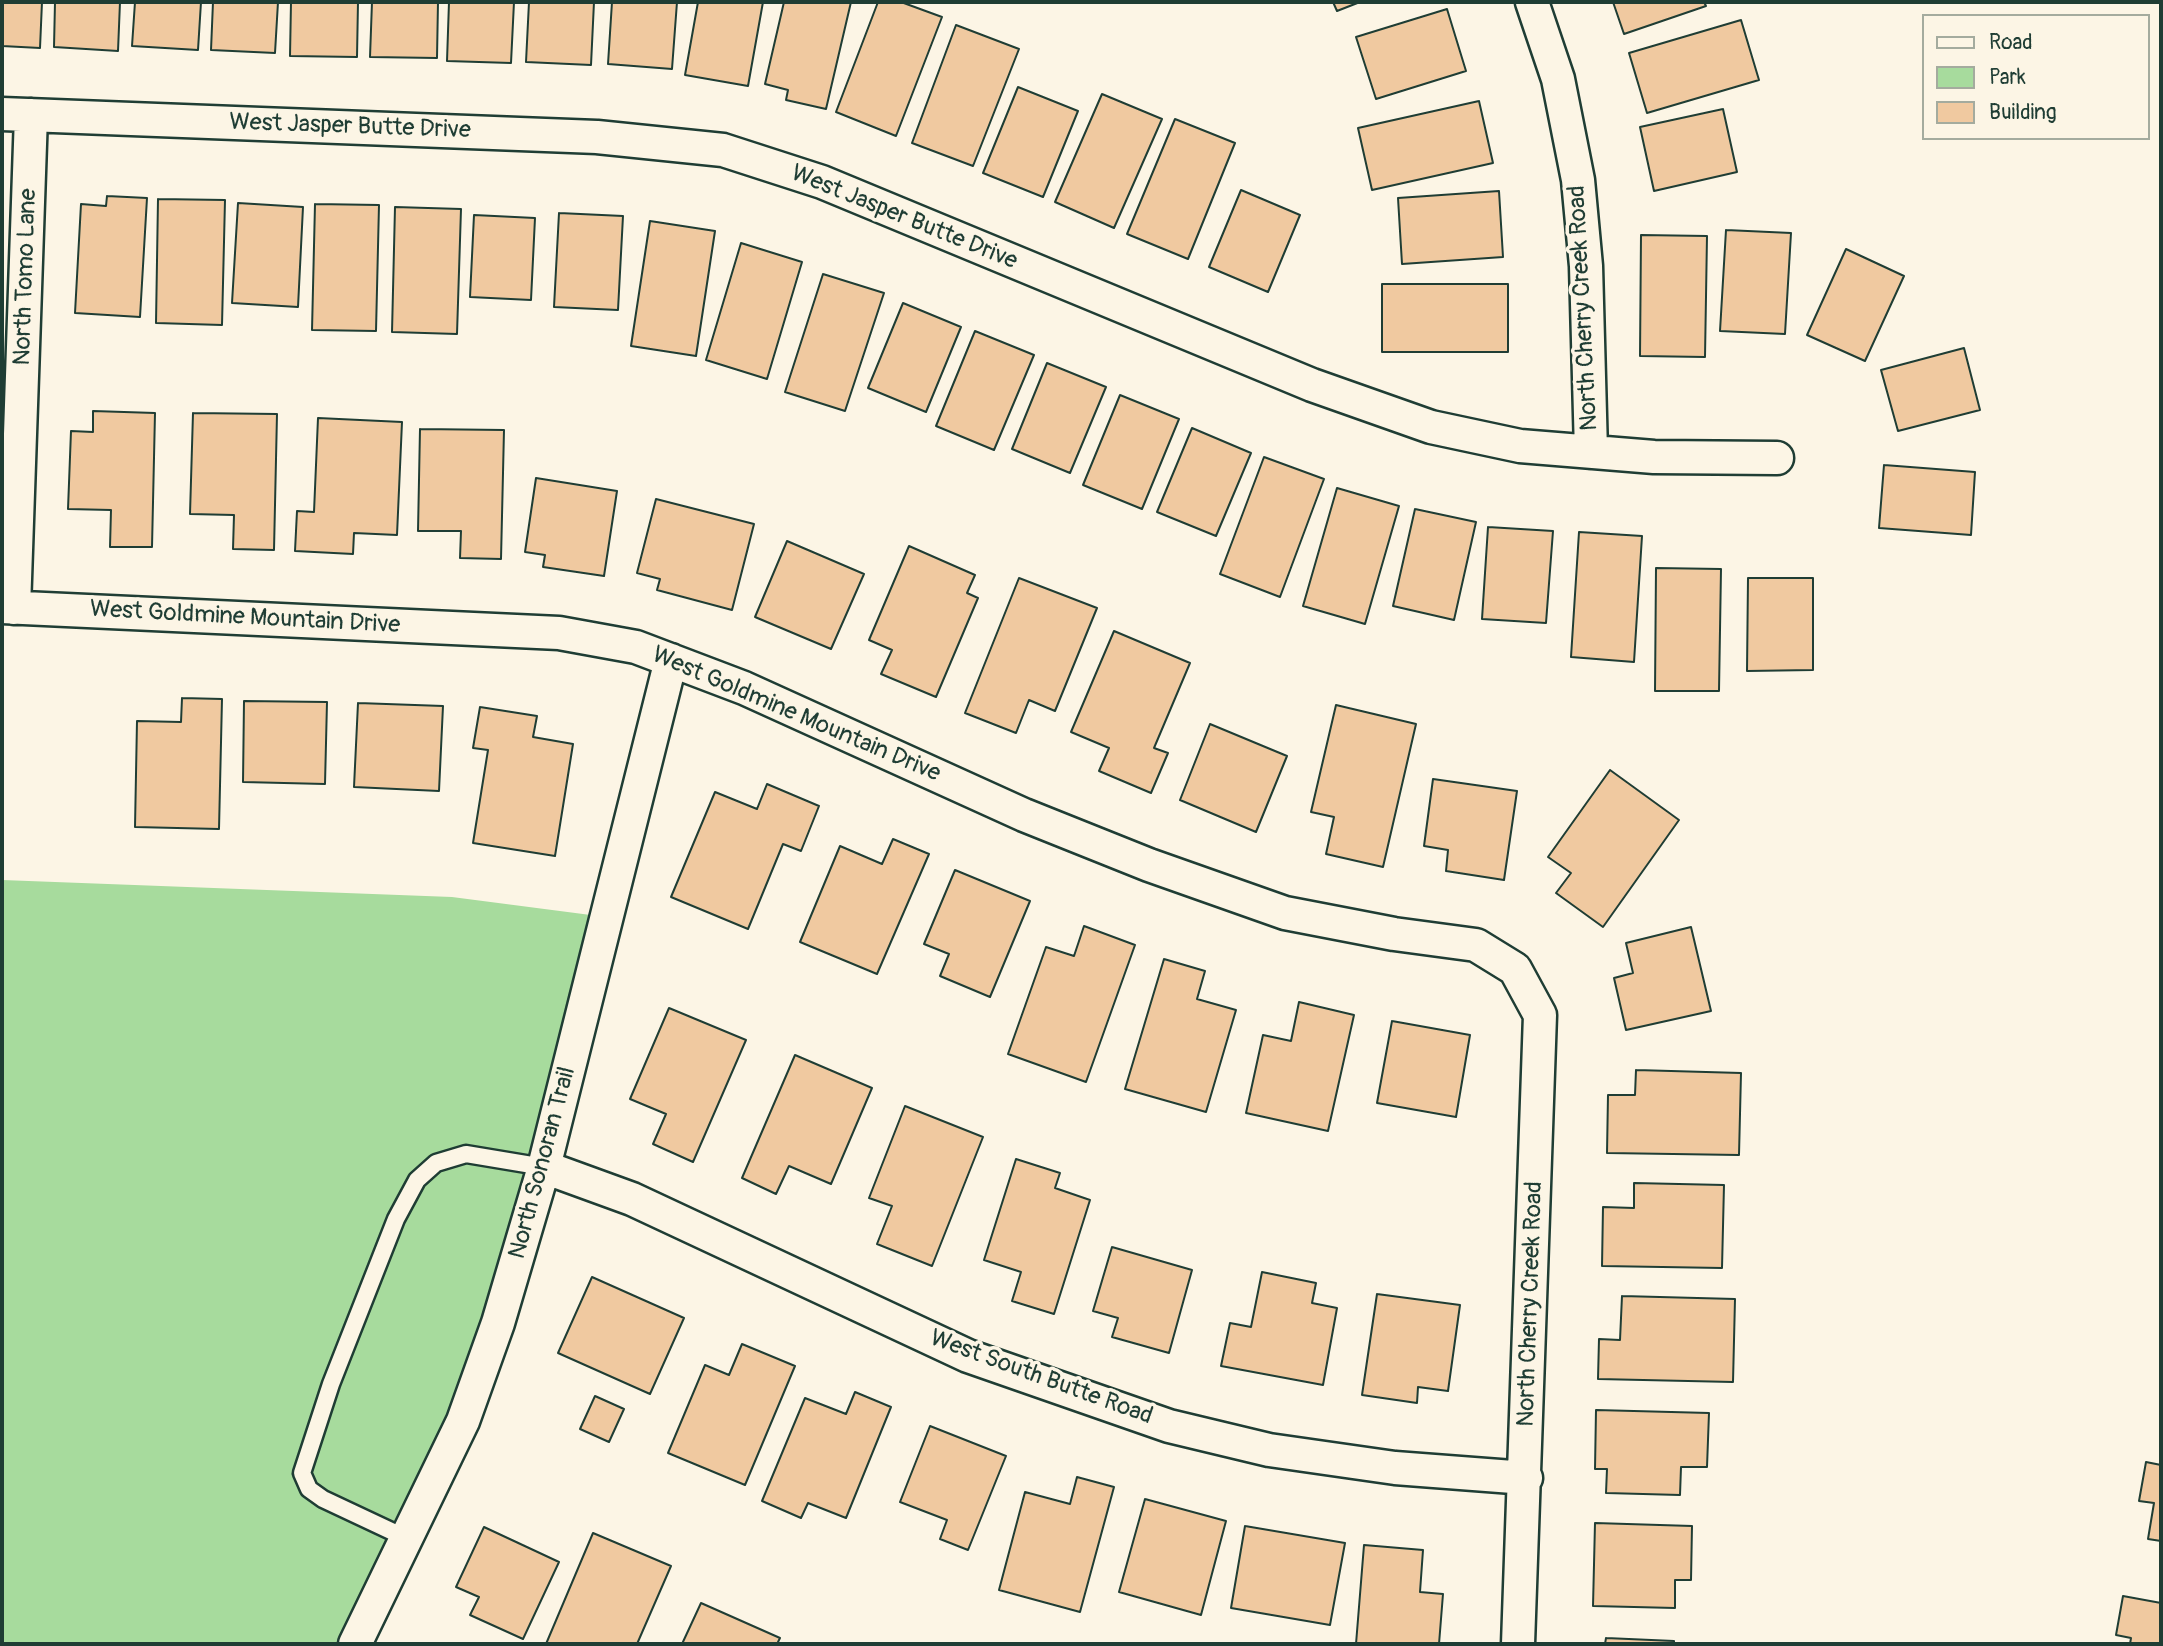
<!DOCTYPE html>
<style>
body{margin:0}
#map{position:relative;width:2163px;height:1646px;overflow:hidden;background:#fcf5e5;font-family:Pangolin,sans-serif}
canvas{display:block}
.frame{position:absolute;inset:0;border:4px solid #1f3d34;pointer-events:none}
.legend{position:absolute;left:1922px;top:14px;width:228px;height:126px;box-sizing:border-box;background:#fcf5e5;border:2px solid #a4ab9e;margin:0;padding:9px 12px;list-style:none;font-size:21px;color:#1f3d34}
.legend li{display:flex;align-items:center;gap:14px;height:35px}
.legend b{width:35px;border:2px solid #a4ab9e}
</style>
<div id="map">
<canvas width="2163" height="1646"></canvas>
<div class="frame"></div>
<ul class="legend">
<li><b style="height:9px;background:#fcf5e5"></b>Road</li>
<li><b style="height:19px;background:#a7db9d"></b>Park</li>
<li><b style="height:19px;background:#f0c9a0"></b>Building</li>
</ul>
</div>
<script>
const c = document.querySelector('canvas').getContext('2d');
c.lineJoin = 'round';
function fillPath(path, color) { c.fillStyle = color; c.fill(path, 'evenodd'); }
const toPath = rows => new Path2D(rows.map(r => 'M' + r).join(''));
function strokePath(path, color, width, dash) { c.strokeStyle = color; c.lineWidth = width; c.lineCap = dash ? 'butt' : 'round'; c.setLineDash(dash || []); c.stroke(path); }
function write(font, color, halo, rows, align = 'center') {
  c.font = font + ' Pangolin,sans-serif'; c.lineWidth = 7; c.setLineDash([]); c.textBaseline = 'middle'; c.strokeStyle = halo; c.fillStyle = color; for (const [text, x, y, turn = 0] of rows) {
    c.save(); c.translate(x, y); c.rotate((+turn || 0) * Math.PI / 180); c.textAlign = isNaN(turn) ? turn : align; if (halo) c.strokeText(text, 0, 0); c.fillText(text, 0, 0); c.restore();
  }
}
fillPath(toPath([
 [2,880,452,897,606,917,498,1323,355,1644,2,1644]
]), '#a7db9d');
const building = toPath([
 [2,2,42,2,40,48,2,46,2,2],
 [55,2,120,2,118,51,54,47,55,2],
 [135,2,201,2,198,50,132,46,135,2],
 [213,2,278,2,275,53,211,50,213,2],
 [291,2,358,2,357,57,290,56,291,2],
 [372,2,438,2,437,58,370,57,372,2],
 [449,2,514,2,511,63,447,61,449,2],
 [529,2,594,2,591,65,526,62,529,2],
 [612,2,677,2,672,69,608,64,612,2],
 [698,2,763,2,748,86,685,75,698,2],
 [784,2,851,2,826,109,786,100,788,90,765,84,784,2],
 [878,2,901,2,942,17,896,136,836,112,878,2],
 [1333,2,1360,2,1337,11,1333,2],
 [1613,2,1704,2,1706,6,1624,34,1613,2],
 [1447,9,1466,71,1376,99,1356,37,1447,9],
 [1741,20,1759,80,1647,113,1629,53,1741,20],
 [956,25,1019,49,973,166,912,143,956,25],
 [1018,87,1078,111,1043,197,983,173,1018,87],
 [1102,94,1162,119,1114,228,1055,202,1102,94],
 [1479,101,1493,163,1372,190,1358,128,1479,101],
 [1723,109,1737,172,1654,191,1640,127,1723,109],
 [1175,119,1235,143,1188,259,1127,234,1175,119],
 [1241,190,1300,215,1268,292,1209,267,1241,190],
 [1499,191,1503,257,1402,264,1398,198,1499,191],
 [107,196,147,198,140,317,75,313,81,204,106,206,107,196],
 [158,199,225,200,222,325,156,323,158,199],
 [238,203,303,207,298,307,232,303,238,203],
 [315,204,379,205,376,331,312,330,315,204],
 [395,207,461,209,457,334,392,332,395,207],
 [559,213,623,216,618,310,554,307,559,213],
 [474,215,535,218,531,300,470,297,474,215],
 [650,221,715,231,696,356,631,346,650,221],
 [1726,230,1791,233,1785,334,1720,331,1726,230],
 [1641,235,1707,236,1705,357,1640,356,1641,235],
 [741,243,802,262,767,379,706,360,741,243],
 [1846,249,1904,276,1865,361,1807,335,1846,249],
 [823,274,884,293,845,411,785,392,823,274],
 [1382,284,1508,284,1508,352,1382,352,1382,284],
 [903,303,961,327,926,412,868,388,903,303],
 [975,331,1034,355,994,450,936,426,975,331],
 [1964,348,1980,410,1898,431,1881,370,1964,348],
 [1047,363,1106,387,1070,473,1012,449,1047,363],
 [1120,395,1179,419,1142,509,1083,485,1120,395],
 [93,411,155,413,152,547,110,547,111,510,68,509,71,431,93,432,93,411],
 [193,413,277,414,274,550,233,549,234,515,190,514,193,413],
 [318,418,402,422,397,535,354,533,353,554,295,551,297,511,314,512,318,418],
 [1192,428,1251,453,1216,536,1157,512,1192,428],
 [420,429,504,430,501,559,460,558,461,531,418,531,420,429],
 [1264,457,1324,479,1280,597,1220,574,1264,457],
 [1884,465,1975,472,1971,535,1879,528,1884,465],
 [536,478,617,491,604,576,543,567,545,555,525,552,536,478],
 [1337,488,1399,506,1365,624,1303,606,1337,488],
 [656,499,754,524,732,610,657,590,660,579,637,573,656,499],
 [1415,509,1476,522,1454,620,1393,606,1415,509],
 [1488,527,1553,531,1546,623,1482,619,1488,527],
 [1579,532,1642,536,1634,662,1571,657,1579,532],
 [787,541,864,574,831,649,755,617,787,541],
 [909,546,975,575,967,593,978,598,936,697,881,674,892,650,869,640,909,546],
 [1656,568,1721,569,1719,691,1655,691,1656,568],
 [1019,578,1097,608,1055,711,1029,700,1016,733,965,713,1019,578],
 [1748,578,1813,578,1813,670,1747,671,1748,578],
 [1114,631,1190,663,1154,748,1168,753,1151,793,1099,771,1109,748,1071,732,1114,631],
 [182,698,222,699,219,829,135,827,137,721,181,722,182,698],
 [244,701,327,702,325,784,243,782,244,701],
 [358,703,443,706,439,791,354,787,358,703],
 [1336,705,1416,724,1383,867,1326,854,1334,817,1311,812,1336,705],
 [480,707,537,716,533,737,573,744,555,856,473,843,488,750,473,748,480,707],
 [1210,724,1287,756,1256,832,1180,800,1210,724],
 [1610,770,1679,820,1603,927,1556,893,1571,873,1548,857,1610,770],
 [1433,779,1517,791,1504,880,1446,871,1448,850,1424,846,1433,779],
 [767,784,819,806,801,851,783,844,748,929,671,897,715,792,757,809,767,784],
 [893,839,929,854,877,974,800,942,840,846,882,864,893,839],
 [955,870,1030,901,990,997,940,976,949,954,924,944,955,870],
 [1084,926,1135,945,1086,1082,1008,1054,1046,947,1074,956,1084,926],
 [1691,927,1711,1011,1626,1030,1614,978,1633,973,1626,943,1691,927],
 [1164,959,1205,971,1197,999,1236,1010,1206,1112,1125,1089,1164,959],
 [1299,1002,1354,1015,1328,1131,1246,1113,1263,1035,1291,1041,1299,1002],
 [669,1008,746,1040,693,1162,653,1144,666,1114,630,1099,669,1008],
 [1392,1021,1470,1035,1456,1117,1377,1103,1392,1021],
 [795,1055,872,1088,831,1184,789,1166,776,1194,742,1178,795,1055],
 [1636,1070,1741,1073,1739,1155,1607,1153,1608,1095,1635,1095,1636,1070],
 [905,1106,983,1137,932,1266,877,1244,892,1206,869,1198,905,1106],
 [1016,1159,1060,1173,1055,1188,1090,1200,1054,1314,1012,1301,1021,1272,984,1260,1016,1159],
 [1634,1183,1724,1185,1722,1268,1602,1266,1603,1207,1634,1208,1634,1183],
 [1112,1247,1192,1270,1169,1353,1112,1337,1118,1318,1093,1311,1112,1247],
 [1262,1272,1316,1283,1312,1303,1337,1308,1323,1385,1221,1366,1230,1323,1251,1327,1262,1272],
 [592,1277,684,1318,650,1394,558,1353,592,1277],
 [1377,1294,1460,1305,1448,1391,1418,1387,1417,1403,1362,1395,1377,1294],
 [1622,1296,1735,1299,1733,1382,1598,1379,1599,1339,1620,1340,1622,1296],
 [742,1344,795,1366,745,1485,668,1453,705,1365,729,1375,742,1344],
 [855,1392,891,1407,846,1518,808,1503,801,1518,762,1501,805,1398,846,1414,855,1392],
 [595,1396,624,1409,609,1442,580,1429,595,1396],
 [1596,1410,1709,1413,1707,1467,1681,1467,1680,1495,1606,1493,1607,1469,1595,1469,1596,1410],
 [930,1426,1006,1456,968,1550,940,1539,947,1520,900,1502,930,1426],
 [2146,1462,2161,1465,2161,1541,2148,1539,2154,1503,2139,1501,2146,1462],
 [1077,1477,1114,1487,1080,1612,999,1590,1025,1492,1070,1504,1077,1477],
 [1145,1499,1226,1521,1201,1615,1119,1592,1145,1499],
 [1595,1523,1692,1526,1691,1580,1675,1580,1675,1608,1593,1606,1595,1523],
 [1245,1526,1345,1543,1330,1625,1231,1608,1245,1526],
 [484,1527,559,1562,523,1639,470,1615,479,1597,456,1587,484,1527],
 [593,1533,671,1566,637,1644,546,1644,593,1533],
 [1364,1545,1423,1550,1420,1592,1443,1594,1439,1644,1356,1644,1364,1545],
 [2123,1596,2161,1603,2161,1644,2130,1644,2131,1638,2116,1635,2123,1596],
 [701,1603,780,1638,777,1644,682,1644,701,1603],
 [1606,1638,1674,1641,1674,1644,1605,1644,1606,1638]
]);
fillPath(building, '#f0c9a0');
strokePath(building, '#1f3d34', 2);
const lane = toPath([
 [406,1538,323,1499,309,1489,302,1473,331,1384,396,1219,417,1180,436,1163,466,1154,544,1167]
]);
const street = toPath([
 [1532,2,1558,79,1578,180,1586,266,1591,452],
 [2,114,597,137,723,150,822,182,1312,385,1431,427,1520,446,1654,457,1777,458],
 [2,607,559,633,636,647,744,688,1024,815,1149,865,1285,913,1394,934,1476,945,1515,969,1540,1015,1518,1644],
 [14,608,31,115],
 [544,1167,632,1199,968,1356,1169,1426,1269,1450,1395,1468,1526,1478],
 [355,1644,463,1421,498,1323,544,1167,671,660]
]);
strokePath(lane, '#1f3d34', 21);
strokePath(street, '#1f3d34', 37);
strokePath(lane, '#fcf5e5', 16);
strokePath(street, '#fcf5e5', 32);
write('24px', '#1f3d34', '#fcf5e5', [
 ["West Jasper Butte Drive",350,127,2],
 ["West Jasper Butte Drive",904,218,22],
 ["North Tomo Lane",26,277,-88],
 ["North Cherry Creek Road",1584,308,-93],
 ["West Goldmine Mountain Drive",245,618,3],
 ["West Goldmine Mountain Drive",796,715,23],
 ["North Sonoran Trail",543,1163,-75],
 ["North Cherry Creek Road",1531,1304,-88],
 ["West South Butte Road",1041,1378,20]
]);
</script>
